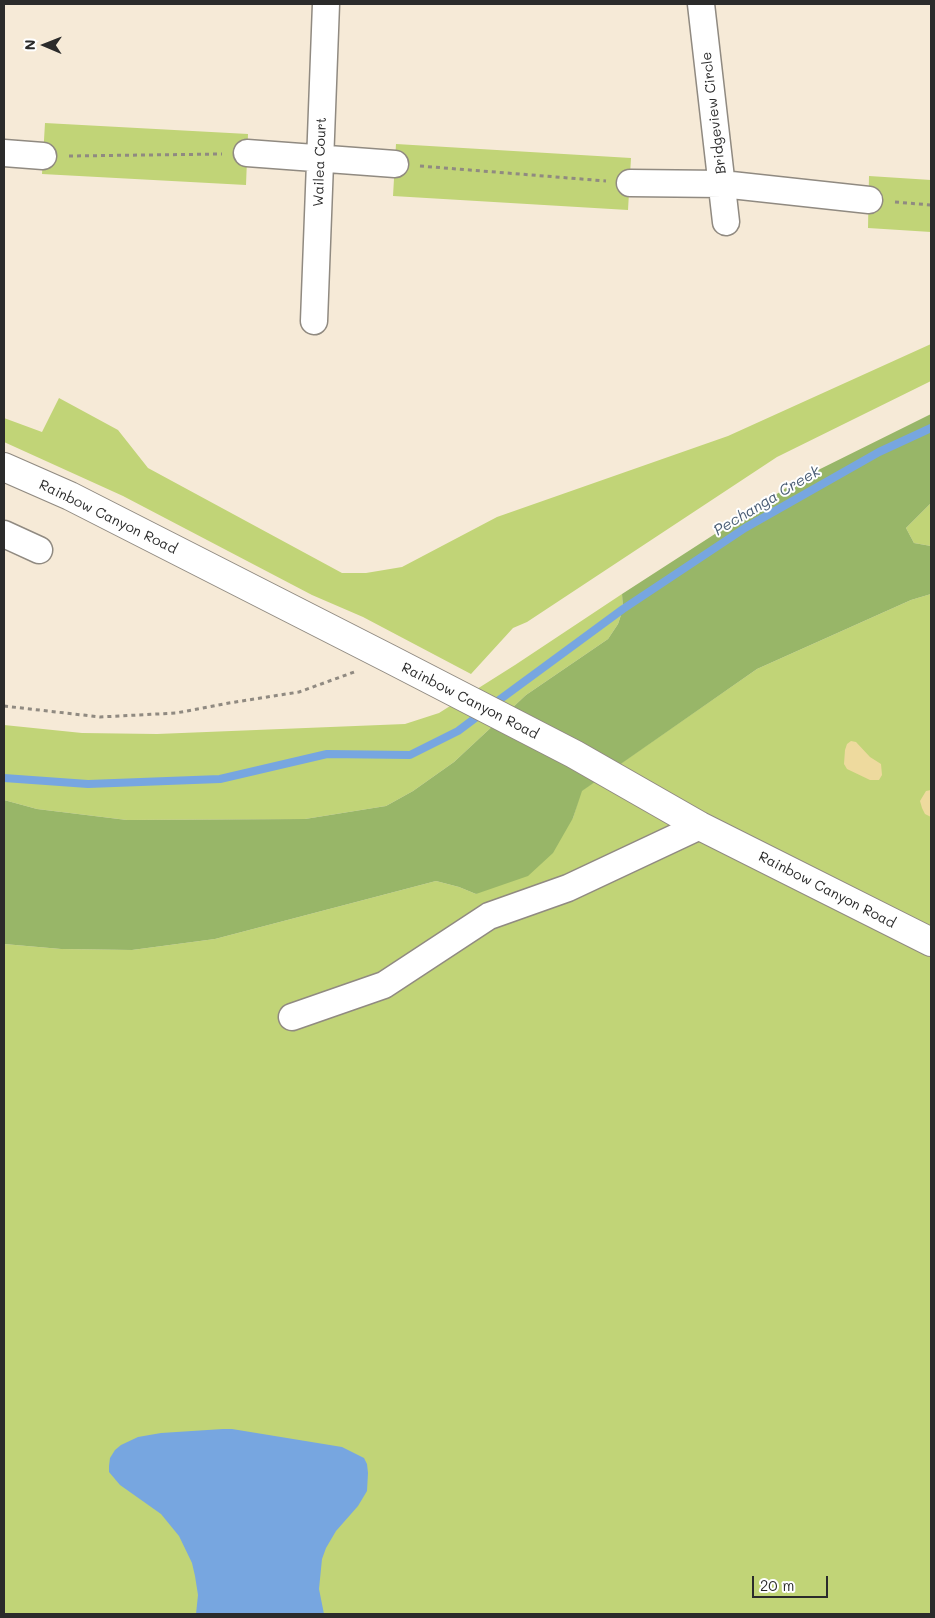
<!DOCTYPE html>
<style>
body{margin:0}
#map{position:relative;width:935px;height:1618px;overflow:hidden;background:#f6ead7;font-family:Mali,sans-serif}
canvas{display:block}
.frame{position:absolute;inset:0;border:5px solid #2b2b2b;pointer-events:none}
.north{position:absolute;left:20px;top:20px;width:50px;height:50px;-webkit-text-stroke:4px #fff;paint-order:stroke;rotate:271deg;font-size:14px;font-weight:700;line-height:20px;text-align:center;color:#2b2b2b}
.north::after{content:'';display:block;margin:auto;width:18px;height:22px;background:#2b2b2b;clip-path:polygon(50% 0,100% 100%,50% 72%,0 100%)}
.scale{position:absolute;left:752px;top:1576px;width:76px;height:22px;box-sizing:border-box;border:2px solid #2b2b2b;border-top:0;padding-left:6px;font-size:15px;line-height:18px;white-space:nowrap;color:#2b2b2b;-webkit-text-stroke:4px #fff;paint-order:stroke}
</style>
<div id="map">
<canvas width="935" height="1618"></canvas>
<div class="frame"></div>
<div class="north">N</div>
<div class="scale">20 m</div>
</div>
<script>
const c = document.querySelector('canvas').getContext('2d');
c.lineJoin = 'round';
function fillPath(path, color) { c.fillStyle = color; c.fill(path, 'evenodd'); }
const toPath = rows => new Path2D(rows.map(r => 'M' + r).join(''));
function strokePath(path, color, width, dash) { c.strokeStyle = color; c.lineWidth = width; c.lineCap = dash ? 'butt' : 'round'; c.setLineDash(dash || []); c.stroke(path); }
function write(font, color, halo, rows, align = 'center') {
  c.font = font + ' Mali,sans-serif'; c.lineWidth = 4; c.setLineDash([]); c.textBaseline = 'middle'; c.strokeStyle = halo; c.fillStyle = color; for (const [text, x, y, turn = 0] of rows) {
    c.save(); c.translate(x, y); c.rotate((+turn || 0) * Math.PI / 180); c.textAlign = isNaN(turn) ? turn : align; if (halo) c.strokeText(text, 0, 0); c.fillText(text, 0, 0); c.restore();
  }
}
fillPath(toPath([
 [45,123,248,134,246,185,42,174],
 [396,144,631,158,628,210,393,196],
 [869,176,931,180,931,232,868,228],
 [931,344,931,381,777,457,527,622,513,628,471,674,363,617,312,595,123,496,4,442,4,418,42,432,59,398,118,430,148,468,342,573,366,573,402,567,497,517,728,436],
 [931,503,931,546,914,543,906,528],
 [622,594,623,609,618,624,608,639,526,695,454,762,413,791,386,806,305,819,127,820,37,809,4,800,4,725,82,733,157,734,405,724,439,713,515,665],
 [931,594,931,1614,4,1614,4,944,61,949,132,950,215,939,436,881,459,887,476,894,573,818,581,791,757,669,911,600]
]), '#c1d477');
fillPath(toPath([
 [931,414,931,503,906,528,914,543,931,546,931,594,911,600,757,669,582,791,573,818,553,853,528,876,476,894,459,887,436,881,215,939,132,950,61,949,4,944,4,800,37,809,127,820,305,819,386,806,413,791,454,762,526,695,608,639,618,624,623,609,622,594,800,479]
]), '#98b668');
fillPath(toPath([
 [851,741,856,742,870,757,881,764,882,775,879,780,870,780,847,769,844,764,845,750,847,744],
 [931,790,931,817,925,814,922,808,920,801,926,791]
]), '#eeda9e');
fillPath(toPath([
 [223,1429,232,1429,342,1447,364,1458,367,1464,368,1473,367,1491,358,1506,336,1531,326,1548,322,1559,319,1589,324,1614,196,1614,198,1595,195,1576,192,1563,179,1536,161,1514,120,1485,109,1472,109,1466,110,1458,115,1450,121,1445,138,1437,161,1433]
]), '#77a6e0');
strokePath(toPath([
 [491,706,623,609,745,528,879,452,931,428],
 [4,778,88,784,220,779,327,754,410,755,458,731,482,713]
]), '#77a6e0', 8);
const minor = toPath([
 [701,4,726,222],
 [4,153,43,156],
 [247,153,395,164],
 [630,183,722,184,869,200],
 [314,321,326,4],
 [4,534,39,550],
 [292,1017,384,985,489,916,568,888,700,826]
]);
const major = toPath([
 [4,467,70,496,390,659,574,754,700,826,931,942]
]);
strokePath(minor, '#908a81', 29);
strokePath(major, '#908a81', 30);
strokePath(toPath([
 [69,156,222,154],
 [420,166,606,181],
 [895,202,931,205],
 [4,706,100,717,176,713,229,703,299,692,357,671]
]), '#908a81', 3, [4, 4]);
strokePath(minor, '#fff', 26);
strokePath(major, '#fff', 28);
write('14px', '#2b2b2b', '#fff', [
 ["Bridgeview Circle",714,113,-97],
 ["Wailea Court",320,162,-88],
 ["Rainbow Canyon Road",108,517,26],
 ["Rainbow Canyon Road",470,701,27],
 ["Rainbow Canyon Road",827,890,27]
]);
write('italic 15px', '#495c73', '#fff', [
 ["Pechanga Creek",767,501,-31]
]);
</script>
